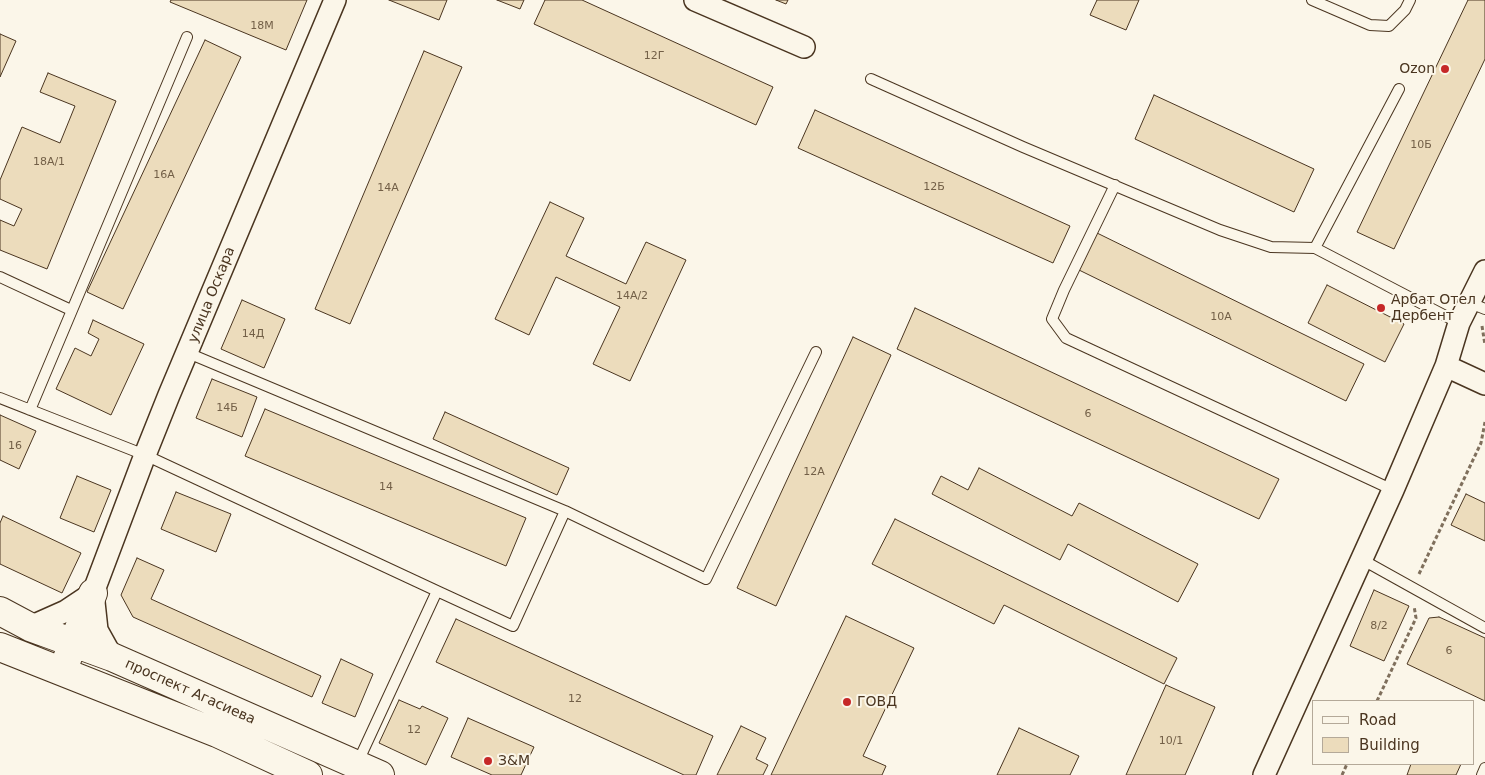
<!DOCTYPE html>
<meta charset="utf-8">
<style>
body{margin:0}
#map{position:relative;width:1485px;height:775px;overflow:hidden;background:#fbf6e9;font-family:"DejaVu Sans",sans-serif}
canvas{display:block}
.legend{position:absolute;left:1312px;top:700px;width:162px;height:65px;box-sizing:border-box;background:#fbf6e9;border:1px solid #b4a999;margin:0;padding:6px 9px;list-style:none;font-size:15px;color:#4a3520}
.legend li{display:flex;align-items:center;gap:10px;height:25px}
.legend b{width:25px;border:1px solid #b4a999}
</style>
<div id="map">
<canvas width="1485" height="775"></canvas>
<ul class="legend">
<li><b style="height:6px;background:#fbf6e9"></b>Road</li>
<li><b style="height:14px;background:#ecdcbc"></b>Building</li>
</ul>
</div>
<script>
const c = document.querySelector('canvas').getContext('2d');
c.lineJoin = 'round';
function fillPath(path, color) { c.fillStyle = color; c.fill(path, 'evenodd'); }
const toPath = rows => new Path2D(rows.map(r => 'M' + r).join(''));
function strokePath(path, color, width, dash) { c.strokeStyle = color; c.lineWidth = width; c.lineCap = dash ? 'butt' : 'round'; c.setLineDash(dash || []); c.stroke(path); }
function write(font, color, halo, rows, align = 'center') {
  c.font = font + ' "DejaVu Sans",sans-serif'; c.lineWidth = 4; c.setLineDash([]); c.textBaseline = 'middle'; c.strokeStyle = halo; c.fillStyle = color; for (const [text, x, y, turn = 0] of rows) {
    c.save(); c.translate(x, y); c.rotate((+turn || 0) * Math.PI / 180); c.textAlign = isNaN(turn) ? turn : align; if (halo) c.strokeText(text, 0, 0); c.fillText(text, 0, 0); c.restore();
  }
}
const building = toPath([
 [171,0,307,0,286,50,170,2,171,0],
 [389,0,447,0,439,20,389,0],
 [497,0,524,0,520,9,497,0],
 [545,0,582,0,773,87,756,125,534,24,545,0],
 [776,0,788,0,786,4,776,0],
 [1097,0,1139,0,1126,30,1090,15,1097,0],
 [1468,0,1485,0,1485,59,1394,249,1357,232,1468,0],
 [0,34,16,41,0,77,0,34],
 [205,40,241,57,123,309,87,292,205,40],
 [424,51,462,67,350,324,315,309,424,51],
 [48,73,116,101,47,269,0,250,0,220,14,226,22,209,0,199,0,180,22,127,60,143,75,106,40,92,48,73],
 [1154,95,1314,169,1294,212,1135,139,1154,95],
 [815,110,1070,226,1053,263,798,148,815,110],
 [550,202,584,218,566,256,626,284,646,242,686,260,630,381,593,364,620,307,556,277,529,335,495,319,550,202],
 [1097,233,1364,364,1346,401,1079,270,1097,233],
 [1327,285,1404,324,1385,362,1308,323,1327,285],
 [242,300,285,319,264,368,221,349,242,300],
 [915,308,1279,479,1259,519,897,349,915,308],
 [93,320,144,344,111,415,56,389,75,348,91,356,99,339,88,333,93,320],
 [853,337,891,355,776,606,737,588,853,337],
 [212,379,257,397,242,437,196,418,212,379],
 [265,409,526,518,506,566,245,456,265,409],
 [445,412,569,468,557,495,433,439,445,412],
 [0,415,36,431,19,469,0,460,0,415],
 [979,468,1072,516,1079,503,1198,564,1178,602,1068,544,1060,560,932,494,941,476,968,490,979,468],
 [77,476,111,490,94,532,60,518,77,476],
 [176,492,231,514,216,552,161,529,176,492],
 [1466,494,1485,503,1485,541,1451,525,1466,494],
 [3,516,81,553,62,593,0,564,0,523,3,516],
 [895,519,1177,658,1164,684,1004,605,994,624,872,564,895,519],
 [137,558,164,570,151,599,321,676,312,697,133,617,121,595,137,558],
 [1374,590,1409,606,1384,661,1350,646,1374,590],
 [846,616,914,648,863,756,886,766,882,775,771,775,846,616],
 [1439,617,1485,638,1485,701,1407,664,1429,618,1439,617],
 [456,619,713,736,696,775,684,775,436,662,456,619],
 [341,659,373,674,355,717,322,703,341,659],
 [1166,685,1215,707,1185,775,1126,775,1166,685],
 [399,700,420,709,422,706,448,718,426,765,379,743,399,700],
 [468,718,534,747,521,775,492,775,451,757,468,718],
 [741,726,766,738,756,759,768,765,763,775,717,775,741,726],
 [1019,728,1079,756,1070,775,997,775,1019,728],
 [1411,764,1461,764,1456,775,1407,775,1411,764]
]);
fillPath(building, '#ecdcbc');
strokePath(building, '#4a3520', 1);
const service = toPath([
 [1312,0,1370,25,1389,26,1405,10,1410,0],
 [871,79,1023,147,1220,230,1271,247,1315,248],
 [1399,89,1315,248,1459,323],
 [1115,185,1064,290,1052,319,1066,338,1393,490],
 [0,277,71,310],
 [1470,303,1485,309],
 [188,353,565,511],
 [0,398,145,455,437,591],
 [30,410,187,37],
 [1361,559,1485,628],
 [357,764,437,591,513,626,565,511,706,579,816,352],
 [1482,775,1485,768]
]);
const minor = toPath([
 [695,0,804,47],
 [1446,366,1485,384],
 [30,627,66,611,93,593],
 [112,657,97,630,93,593,145,455,169,395,335,0],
 [1264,775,1393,490,1446,366,1459,323,1485,271]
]);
const secondary = toPath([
 [0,611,30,627,112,657,380,775],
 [0,647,217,733,308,775],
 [67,659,93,593]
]);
strokePath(service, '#4a3520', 12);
strokePath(minor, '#4a3520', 24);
strokePath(secondary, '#4a3520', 30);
strokePath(toPath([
 [1482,326,1485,345],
 [1419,574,1481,443,1485,422],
 [1377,701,1416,618,1414,606],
 [1342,775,1347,764]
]), '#7f6f5c', 3, [4, 2.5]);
strokePath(service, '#fbf6e9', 10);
strokePath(minor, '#fbf6e9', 21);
strokePath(secondary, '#fbf6e9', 28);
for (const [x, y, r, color] of [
 [1445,69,5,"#c62828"],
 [1381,308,5,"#c62828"],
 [847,702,5,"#c62828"],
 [488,761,5,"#c62828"]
]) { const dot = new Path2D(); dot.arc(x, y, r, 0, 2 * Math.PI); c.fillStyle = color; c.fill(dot); strokePath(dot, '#fbf6e9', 2); }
write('11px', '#725f47', null, [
 ["18М",262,26],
 ["12Г",654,56],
 ["10Б",1421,145],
 ["18А/1",49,162],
 ["16А",164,175],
 ["12Б",934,187],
 ["14А",388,188],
 ["14А/2",632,296],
 ["10А",1221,317],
 ["14Д",253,334],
 ["14Б",227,408],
 ["6",1088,414],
 ["16",15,446],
 ["12А",814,472],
 ["14",386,487],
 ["8/2",1379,626],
 ["6",1449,651],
 ["12",575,699],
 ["12",414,730],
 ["10/1",1171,741]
]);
write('14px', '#4a3520', '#fbf6e9', [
 ["Ozon",1435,69,"right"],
 ["Арбат Отел",1391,300],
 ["Дербент",1391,316],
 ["ГОВД",857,702],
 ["З&М",498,761]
], 'left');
write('14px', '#4a3520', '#fbf6e9', [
 ["улица Оскара",212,295,-68],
 ["проспект Агасиева",190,692,24]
]);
</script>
